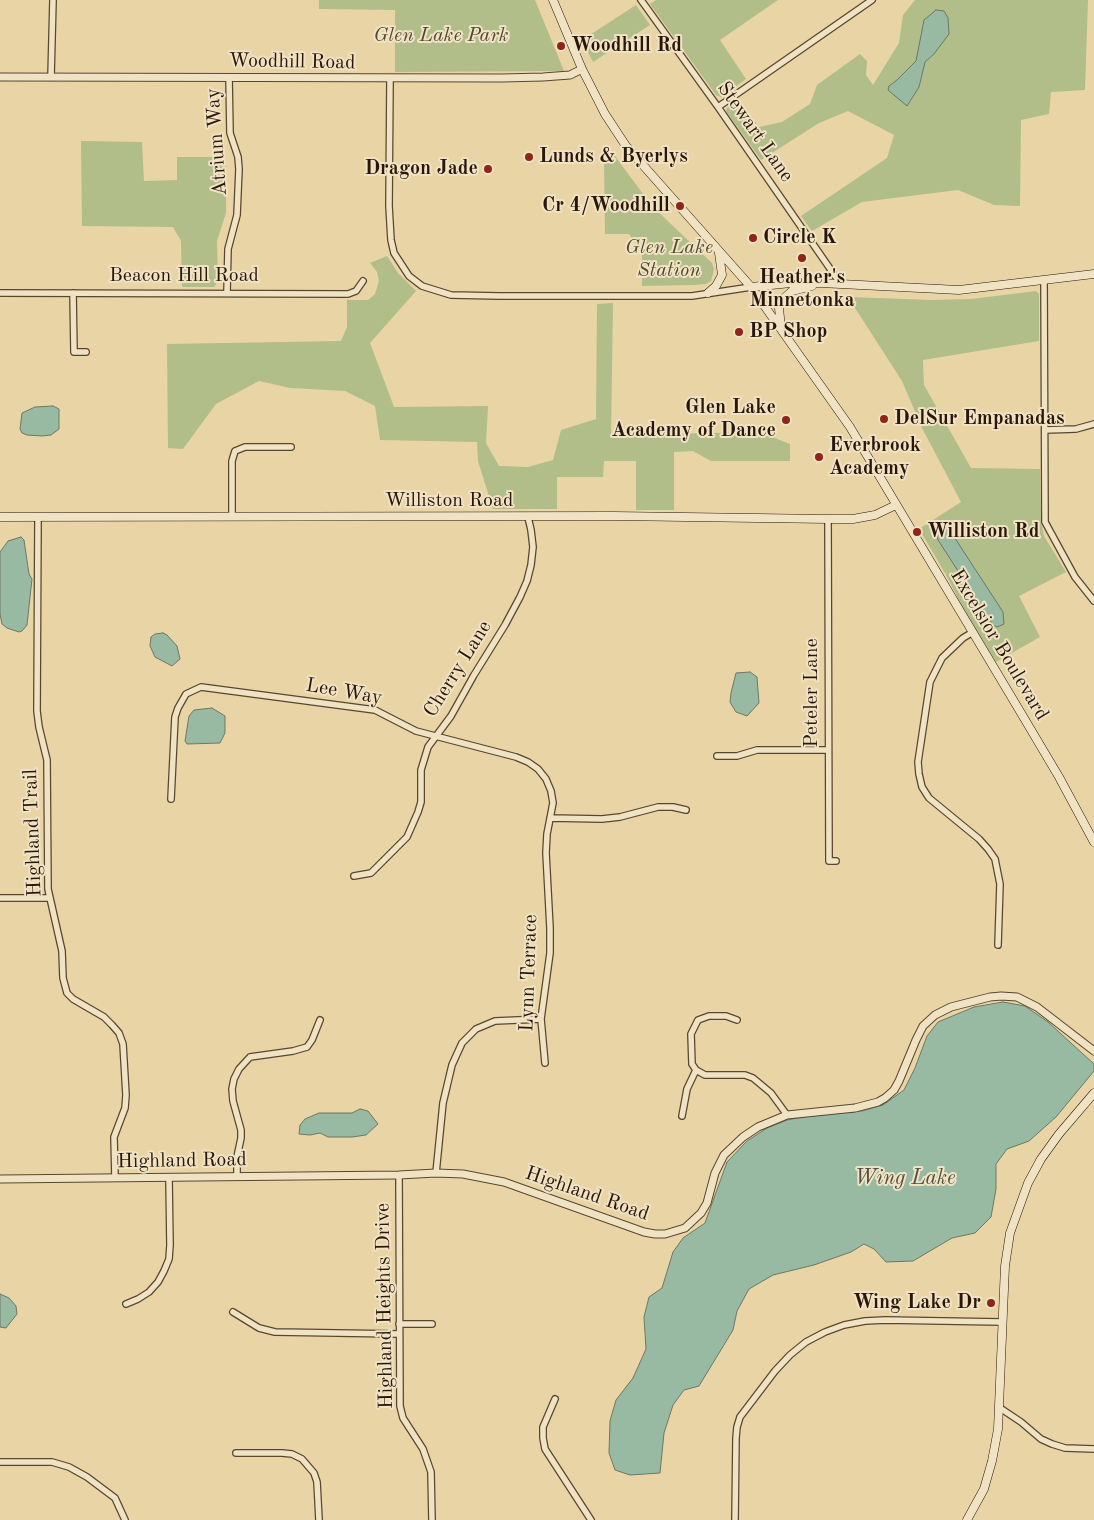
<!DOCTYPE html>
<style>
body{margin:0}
canvas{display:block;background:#e8d4a5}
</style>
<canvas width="1094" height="1520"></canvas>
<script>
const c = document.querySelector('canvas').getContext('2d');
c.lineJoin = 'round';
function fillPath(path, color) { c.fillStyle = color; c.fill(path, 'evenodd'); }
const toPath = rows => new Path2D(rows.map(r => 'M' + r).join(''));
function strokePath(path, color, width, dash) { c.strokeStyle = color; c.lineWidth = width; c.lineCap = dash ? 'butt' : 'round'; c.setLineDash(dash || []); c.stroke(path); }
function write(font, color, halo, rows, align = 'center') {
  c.font = font + ' "Old Standard TT",serif'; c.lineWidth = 4; c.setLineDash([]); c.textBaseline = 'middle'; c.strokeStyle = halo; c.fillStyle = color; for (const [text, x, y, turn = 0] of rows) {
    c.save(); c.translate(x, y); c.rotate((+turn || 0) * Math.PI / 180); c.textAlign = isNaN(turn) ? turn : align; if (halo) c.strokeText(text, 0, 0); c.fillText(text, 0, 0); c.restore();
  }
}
fillPath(toPath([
 [319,0,535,0,564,71,395,72,395,10,319,9],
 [656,0,778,0,720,40,746,79,721,97,716,95,650,4],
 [915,0,1088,0,1085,90,1051,92,1049,114,1021,120,1020,206,994,205,958,190,862,202,812,231,801,216,887,158,894,135,848,111,819,123,761,160,726,111,727,108,739,101,759,127,782,122,810,104,817,85,860,54,867,61,866,75,873,85,899,43,903,15],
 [920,47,934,54,925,62,919,87,889,86,897,80,916,61],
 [636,5,650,25,593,62,582,40],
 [81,141,142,142,144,181,177,180,177,157,222,157,226,167,226,213,217,241,218,281,214,287,182,287,181,241,173,227,82,226],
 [612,152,652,206,712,263,714,269,711,281,706,284,695,285,642,286,642,252,629,234,605,234,604,157],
 [387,256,398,273,416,291,370,343,394,407,488,406,486,443,499,466,528,467,553,460,561,430,596,419,597,304,613,303,611,435,760,432,790,444,790,461,711,461,693,451,674,452,674,510,636,510,636,461,604,461,603,477,557,477,557,509,493,509,478,461,477,442,380,440,375,406,345,391,290,388,259,381,216,404,183,449,168,448,167,344,341,341,347,327,347,300,368,300,375,294,379,281,377,272,370,263],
 [1036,291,1039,294,1039,341,923,360,924,385,971,468,1040,469,1041,522,1044,536,1066,572,1019,596,1040,637,996,662,964,610,945,573,919,529,961,502,922,428,902,381,848,297,933,300,971,299]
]), '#b1be8a');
const water = toPath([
 [936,10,944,11,948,18,949,34,934,54,925,62,919,87,907,106,888,90,889,86,897,80,916,61,924,20,936,10],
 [53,406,59,409,59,429,51,435,42,436,27,435,22,433,20,429,22,413,35,407,53,406],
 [941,525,947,526,1003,612,1004,624,997,627,993,625,938,540,936,528,941,525],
 [21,537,24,540,29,574,32,579,27,625,22,631,19,632,7,628,2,624,0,614,0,552,8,541,21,537],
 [163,633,167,635,177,646,180,659,172,666,155,657,150,646,151,637,155,634,163,633],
 [750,672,757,677,759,703,747,716,736,712,730,702,731,693,736,673,750,672],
 [212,708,225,716,225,733,220,743,187,744,185,741,189,716,194,710,212,708],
 [1003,1002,1025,1006,1048,1022,1094,1064,1094,1071,1056,1117,1029,1141,1007,1149,996,1164,996,1189,991,1217,975,1233,952,1238,913,1261,886,1262,874,1249,864,1244,851,1252,814,1265,773,1275,749,1289,737,1311,733,1330,699,1386,684,1390,673,1405,664,1433,660,1473,630,1475,615,1470,609,1453,610,1421,616,1400,633,1378,646,1349,644,1317,649,1297,662,1288,673,1252,683,1238,705,1223,727,1162,747,1141,767,1128,787,1120,814,1115,862,1111,883,1105,904,1090,915,1068,927,1036,938,1022,974,1007,1003,1002],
 [360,1109,368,1111,378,1124,366,1135,352,1137,328,1137,320,1133,310,1135,299,1134,300,1125,305,1119,319,1113,352,1113,360,1109],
 [0,1294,9,1298,16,1306,17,1314,6,1328,0,1327,0,1294]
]);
fillPath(water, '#98b9a2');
strokePath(water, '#6c7865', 1);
const minor = toPath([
 [641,0,718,107,840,283],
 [51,77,53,0],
 [390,79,389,206,391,240,394,253,409,276,422,286,451,295,499,296,692,296,751,287],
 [718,107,872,0],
 [1044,280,1045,522,1075,577,1094,601],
 [0,293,348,294,356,291,363,281],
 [73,293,74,352,86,352],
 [227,293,228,249,237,215,239,169,238,157,230,133,229,77],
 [1045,430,1076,429,1094,424],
 [232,516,232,461,235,451,245,447,291,447],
 [38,517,37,711,39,727,47,760,48,889,62,951,63,978,67,993,73,999,104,1017,112,1025,119,1033,123,1044,126,1095,125,1108,114,1137,115,1178],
 [828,519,829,861,836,861],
 [973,632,963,638,942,658,930,682,918,762,919,774,922,787,929,798,979,839,988,849,995,859,1000,884,998,945],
 [717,756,737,756,757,750,828,750],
 [171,799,175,717,178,708,186,694,201,687,375,710,416,731,516,757,528,762,538,769,546,779,551,791,553,803,547,834,546,853,550,928,550,953,541,1019,545,1063],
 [550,818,602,819,620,817,658,807,673,807,686,810],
 [354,876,371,873,407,837,418,812,421,802,421,770,428,747,451,716,474,675,505,625,520,597,527,581,531,565,533,547,531,530,528,517],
 [0,898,49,898],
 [737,1020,726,1016,709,1016,698,1020,691,1034,692,1064,696,1070,705,1075,745,1075,753,1078,771,1093,787,1115],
 [682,1116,687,1089,696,1070],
 [436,1173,443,1103,452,1065,462,1043,476,1029,495,1021,541,1019],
 [399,1175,400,1406,403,1418,423,1449,431,1472,432,1520],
 [237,1177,237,1157,241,1138,241,1130,233,1101,232,1089,234,1079,239,1069,250,1057,293,1051,307,1047,312,1040,320,1020],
 [126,1304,138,1299,149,1292,158,1282,164,1271,169,1259,170,1245,169,1178],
 [233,1312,259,1328,275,1332,399,1334],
 [399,1324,432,1324],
 [555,1399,543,1427,543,1438,545,1449,591,1520],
 [1000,1408,1021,1422,1041,1439,1052,1444,1065,1448,1094,1449],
 [236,1453,282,1453,292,1454,302,1459,314,1473,317,1482,319,1520],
 [0,1462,52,1462,69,1467,87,1477,115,1498,125,1520],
 [735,1520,736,1438,737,1427,740,1417,775,1371,790,1355,806,1342,825,1332,844,1325,865,1321,885,1320,1001,1322]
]);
const tertiary = toPath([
 [0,77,502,78,543,77,570,75,582,69],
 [0,1179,399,1175,436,1173,463,1174,504,1182,644,1232,655,1234,665,1234,685,1228,701,1213,707,1203,715,1173,724,1155,743,1137,758,1127,787,1115,855,1108,878,1102,885,1098,894,1090,899,1081,916,1040,923,1026,935,1015,951,1007,990,997,1001,996,1017,997,1037,1007,1094,1051]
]);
const secondary = toPath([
 [553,0,582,69,605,114,626,146,751,287,850,427,1021,713,1059,777,1094,842],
 [751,287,801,282,959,290,1094,274],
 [708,293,716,286,722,275,719,253],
 [781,328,779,308,782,300,792,291,812,286],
 [0,517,614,516,828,519,853,519,875,515,896,505],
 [967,1520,984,1489,992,1461,998,1429,1005,1266,1010,1233,1028,1183,1041,1159,1059,1134,1094,1093]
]);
strokePath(minor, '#594630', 8);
strokePath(tertiary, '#594630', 9);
strokePath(secondary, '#291609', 9);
strokePath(minor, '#f0e3c4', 5.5);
strokePath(tertiary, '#f0e3c4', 7);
strokePath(secondary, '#f0e3c4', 8);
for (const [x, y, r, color] of [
 [561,46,5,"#8f2418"],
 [529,157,5,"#8f2418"],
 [488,169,5,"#8f2418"],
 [680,206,5,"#8f2418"],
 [753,238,5,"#8f2418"],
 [802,258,5,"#8f2418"],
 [739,332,5,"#8f2418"],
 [884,419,5,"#8f2418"],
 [786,420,5,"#8f2418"],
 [819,457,5,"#8f2418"],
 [917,532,5,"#8f2418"],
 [991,1303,5,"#8f2418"]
]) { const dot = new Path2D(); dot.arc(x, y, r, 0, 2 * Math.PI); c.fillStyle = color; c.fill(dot); strokePath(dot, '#f0e3c4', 2); }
write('italic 20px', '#524830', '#f0e3c4', [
 ["Glen Lake Park",441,36],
 ["Glen Lake",669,248],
 ["Station",669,271]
]);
write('bold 20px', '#291609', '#f0e3c4', [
 ["Woodhill Rd",571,46],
 ["Lunds & Byerlys",539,157],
 ["Dragon Jade",478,169,"right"],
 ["Cr 4/Woodhill",670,206,"right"],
 ["Circle K",763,238],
 ["Heather's",802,278,"center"],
 ["Minnetonka",802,301,"center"],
 ["BP Shop",749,332],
 ["Glen Lake",776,408,"right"],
 ["Academy of Dance",776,431,"right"],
 ["DelSur Empanadas",894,419],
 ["Everbrook",829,446],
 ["Academy",829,469],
 ["Williston Rd",927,532],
 ["Wing Lake Dr",981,1303,"right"]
], 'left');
write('20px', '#291609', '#f0e3c4', [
 ["Woodhill Road",292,62,1],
 ["Stewart Lane",755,132,55],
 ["Atrium Way",217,142,-94],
 ["Beacon Hill Road",184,276],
 ["Williston Road",449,501],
 ["Excelsior Boulevard",999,645,59],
 ["Cherry Lane",458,669,-58],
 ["Lee Way",344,692,10],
 ["Peteler Lane",812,693,-90],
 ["Highland Trail",33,833,-92],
 ["Lynn Terrace",529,973,-88],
 ["Highland Road",182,1161,-1],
 ["Highland Road",587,1194,19],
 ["Highland Heights Drive",385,1306,-91]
]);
write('italic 21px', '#504f3f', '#f0e3c4', [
 ["Wing Lake",905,1178]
]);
</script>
